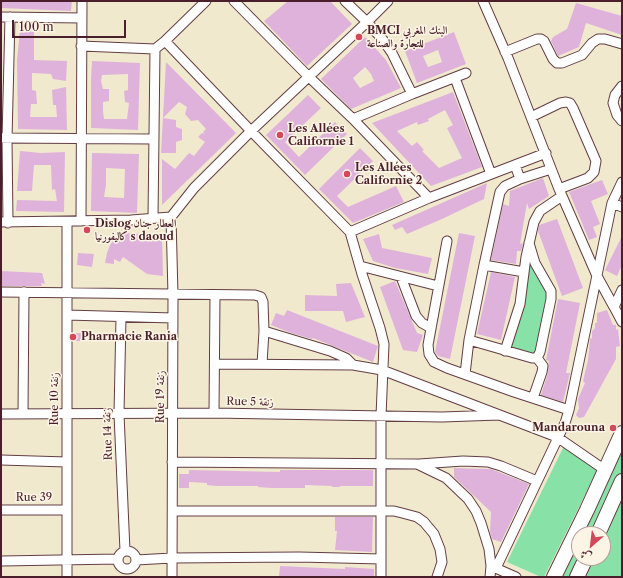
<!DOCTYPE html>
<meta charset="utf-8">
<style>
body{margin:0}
#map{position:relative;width:623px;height:578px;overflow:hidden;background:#f1e9ce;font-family:"Libre Caslon Text",Amiri,serif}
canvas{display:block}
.frame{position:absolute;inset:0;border:2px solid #4a1f2b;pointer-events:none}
.north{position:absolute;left:571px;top:526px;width:40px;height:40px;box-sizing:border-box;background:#fcf5e5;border:1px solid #b59f9b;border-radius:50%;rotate:208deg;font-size:11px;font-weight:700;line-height:16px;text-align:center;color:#4a1f2b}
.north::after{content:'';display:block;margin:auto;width:14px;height:18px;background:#d1495b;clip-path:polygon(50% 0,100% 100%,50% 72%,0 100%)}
.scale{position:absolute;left:12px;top:20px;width:114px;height:18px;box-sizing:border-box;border:2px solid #4a1f2b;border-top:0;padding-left:5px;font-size:12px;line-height:14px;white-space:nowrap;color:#4a1f2b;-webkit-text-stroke:3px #fcf5e5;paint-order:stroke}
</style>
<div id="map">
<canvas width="623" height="578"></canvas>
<div class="frame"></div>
<div class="north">ش</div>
<div class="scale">100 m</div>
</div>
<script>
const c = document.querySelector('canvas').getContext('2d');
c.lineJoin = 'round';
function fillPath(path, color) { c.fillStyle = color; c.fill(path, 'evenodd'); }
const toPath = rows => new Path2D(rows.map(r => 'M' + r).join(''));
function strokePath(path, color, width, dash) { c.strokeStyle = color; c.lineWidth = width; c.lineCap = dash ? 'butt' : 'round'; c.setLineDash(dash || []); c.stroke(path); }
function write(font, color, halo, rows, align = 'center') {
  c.font = font + ' "Libre Caslon Text",Amiri,serif'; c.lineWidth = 3; c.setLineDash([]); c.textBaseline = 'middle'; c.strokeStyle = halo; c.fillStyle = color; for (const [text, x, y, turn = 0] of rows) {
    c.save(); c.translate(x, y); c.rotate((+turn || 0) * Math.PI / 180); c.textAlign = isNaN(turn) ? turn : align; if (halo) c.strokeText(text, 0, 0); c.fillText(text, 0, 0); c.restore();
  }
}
fillPath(toPath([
 [528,263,533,263,549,292,538,352,531,355,513,350,511,344],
 [622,445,622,472,593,534,580,534],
 [564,446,597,471,544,577,541,577,507,562],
 [622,490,622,577,581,577,590,558,603,558,603,534],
 [579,536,579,558,573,577,560,577]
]), '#88e1a6');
fillPath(toPath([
 [1,1,72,1,71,11,1,8],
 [288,1,330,1,352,24,307,66,264,21],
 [576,3,622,16,622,35,586,23,579,47,558,56,551,41,553,37,567,29],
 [20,30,34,32,34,60,67,61,66,81,53,79,51,74,32,73,32,90,36,91,37,104,31,104,30,117,57,117,56,105,53,105,52,90,66,87,67,130,18,129,17,60],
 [454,32,466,64,417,83,405,51],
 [438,50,442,62,428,67,423,56],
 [365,37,386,60,401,88,351,109,321,79],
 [365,67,371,74,374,81,360,88,353,78],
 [92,61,140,63,138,130,91,128,91,79],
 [128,74,128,90,124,91,125,102,129,103,127,119,104,119,103,111,103,102,109,101,109,89,103,89,101,81,102,75],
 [166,62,236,133,162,205,162,159,175,169,189,153,194,156,205,142,198,137,202,133,205,134,203,132,206,129,198,120,191,121,185,114,187,107,179,102,163,118,176,120,176,127,182,129,182,140,176,142,176,153,161,153],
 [453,92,482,167,431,186,372,123],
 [445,110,453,125,447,128,462,158,439,168,422,151,424,150,417,142,412,146,397,131,417,122,418,125,429,121,428,119],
 [308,95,321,108,285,142,299,157,335,122,347,134,305,175,266,135],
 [360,148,373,161,337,196,348,207,396,186,404,202,353,223,319,189],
 [20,151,41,153,65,152,64,212,16,211,17,200,57,201,55,189,52,190,51,165,34,165,32,191,17,191],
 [92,153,139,154,137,213,91,211],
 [106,168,125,169,124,198,104,197,106,185],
 [543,178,549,196,529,209,527,203,520,244,523,243,521,251,517,251,516,264,491,260,503,204,509,206,510,191],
 [602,180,608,194,591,201,600,224,593,227,597,237,589,240,569,192],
 [487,183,484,199,442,219,407,234,402,227,395,230,392,225],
 [557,219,583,288,562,296,538,231,539,225],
 [122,233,162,235,163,276,147,274,123,257,120,262,114,259,114,264,105,263,107,253,110,245,114,239],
 [459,233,475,236,450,359,438,356,435,352],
 [379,234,382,248,432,258,428,274,395,268,373,261,363,239],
 [622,236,622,265,617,276,605,270],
 [78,253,94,254,92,267,77,265],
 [1,271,42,273,45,284,41,283,42,286,1,286],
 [491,272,515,277,501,340,477,334],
 [395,281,417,333,423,335,417,352,403,350,380,287],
 [351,283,365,317,346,322,343,311,305,311,305,295,337,296,336,284],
 [558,299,580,303,566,373,570,373,563,402,541,395,548,373,549,361,546,360],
 [287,310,378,346,373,362,313,338,312,339,291,333,271,325,276,313,284,316],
 [607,310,613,325,616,325,616,330,618,329,620,346,616,347,616,359,584,417,579,418,576,415,579,408,578,399,585,383,583,381,588,360,590,339,592,338,592,331,595,328,595,323,597,323,597,313],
 [73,333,85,333,85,341,73,341],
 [454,468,491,469,529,484,501,542,492,539,490,532,491,512,454,477],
 [189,470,280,472,280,470,373,470,373,486,340,486,340,487,332,487,332,486,305,485,305,488,272,488,258,487,258,486,216,486,207,485,207,483,189,482,189,488,179,488,179,474,189,474],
 [335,517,373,517,372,552,335,550,337,531,335,531],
 [280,566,345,569,345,567,374,569,374,577,279,577]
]), '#dfb2dc');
const minor = toPath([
 [234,1,309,77,353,119,412,94,466,73],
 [345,1,367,22,383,40,392,53,412,94],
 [483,1,508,58,559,189,597,276,614,307,622,290],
 [1,17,82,18],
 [165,41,206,1],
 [81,46,155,49,165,41,251,131,350,232,362,274,380,328,384,344,381,416,381,577],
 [505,52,537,39,541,39,544,41,553,59,557,63,562,63,582,55,592,43,598,39,605,39,622,44],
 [455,78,491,174],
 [622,86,615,95,613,103,617,115,622,121],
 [531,117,560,103,566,102,570,103,573,108,596,161,594,172,588,178,559,189],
 [353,119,429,198],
 [2,138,154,139],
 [520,179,551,169],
 [622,182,612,203,622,207],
 [171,217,173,295,172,577],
 [171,217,194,188,251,131,367,22,388,1],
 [153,218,155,49],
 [81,221,82,1],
 [1,222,131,220,171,217],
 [67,222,67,577],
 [8,223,7,139,10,17],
 [350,232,429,198,546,153],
 [447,241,428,345,429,354,434,362,447,368,514,392,569,410],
 [484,265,500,192,505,186,520,179,515,165],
 [360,266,438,286],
 [401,277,416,316,422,323,431,328],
 [1,292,255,295,261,297,263,302,264,331,262,364],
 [614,307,622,322],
 [67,315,173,318],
 [121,317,119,414,125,551],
 [264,331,330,351,346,358,353,365],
 [469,340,532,358,537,358,540,352,551,299,551,291,535,263,529,243],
 [505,351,520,304,526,257,534,222,540,211,562,196],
 [215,364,353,365,382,370,557,437,605,470],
 [465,374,469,340,484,265,524,272],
 [533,398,542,372,543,366,537,358],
 [214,413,215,295],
 [1,414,214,413,442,417,499,415],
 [23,414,24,292],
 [1,460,67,462],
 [172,462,417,464,446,478,468,499,476,511,481,523,489,549,491,566,516,577],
 [419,464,463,461,488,462,501,466,537,481],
 [1,510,67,510],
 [173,511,394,511,402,513,417,517,424,522,434,534,440,549,442,562,437,577],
 '118 560a9 9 0 1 1 18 0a9 9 0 1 1-18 0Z',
 [136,560,172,558,299,557,381,559],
 [1,561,118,559],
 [496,568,565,423,569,410,612,203],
 [490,577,491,566]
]);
const primary = toPath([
 [598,534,622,481],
 [554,577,587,510,622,433],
 [577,577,586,558]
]);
strokePath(minor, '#633d43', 11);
strokePath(primary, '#633d43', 16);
strokePath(minor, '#fff', 9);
strokePath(primary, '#fff', 14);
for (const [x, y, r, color] of [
 [359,37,4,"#d1495b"],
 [280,135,4,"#d1495b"],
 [347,174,4,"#d1495b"],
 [87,230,4,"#d1495b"],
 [73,337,4,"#d1495b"],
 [613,428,4,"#d1495b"]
]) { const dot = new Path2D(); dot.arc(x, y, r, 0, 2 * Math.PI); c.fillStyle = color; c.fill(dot); strokePath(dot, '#fcf5e5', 1.5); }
write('bold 11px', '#4a1f2b', '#fcf5e5', [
 ["BMCI البنك المغربي",367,31],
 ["للتجارة والصناعة",367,44],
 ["Les Allées",288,129],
 ["Californie 1",288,142],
 ["Les Allées",355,168],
 ["Californie 2",355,181],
 ["Dislog العطار جنان",95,224],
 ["كاليفورنيا s daoud",95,237],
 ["Pharmacie Rania",81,337],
 ["Mandarouna",605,428,"right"]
], 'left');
write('11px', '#4a1f2b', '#fcf5e5', [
 ["Rue 19 زنقة",161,397,-90],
 ["Rue 10 زنقة",55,399,-90],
 ["Rue 5 زنقة",250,402,1],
 ["Rue 14 زنقة",108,434,-92],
 ["Rue 39",34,498]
]);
</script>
